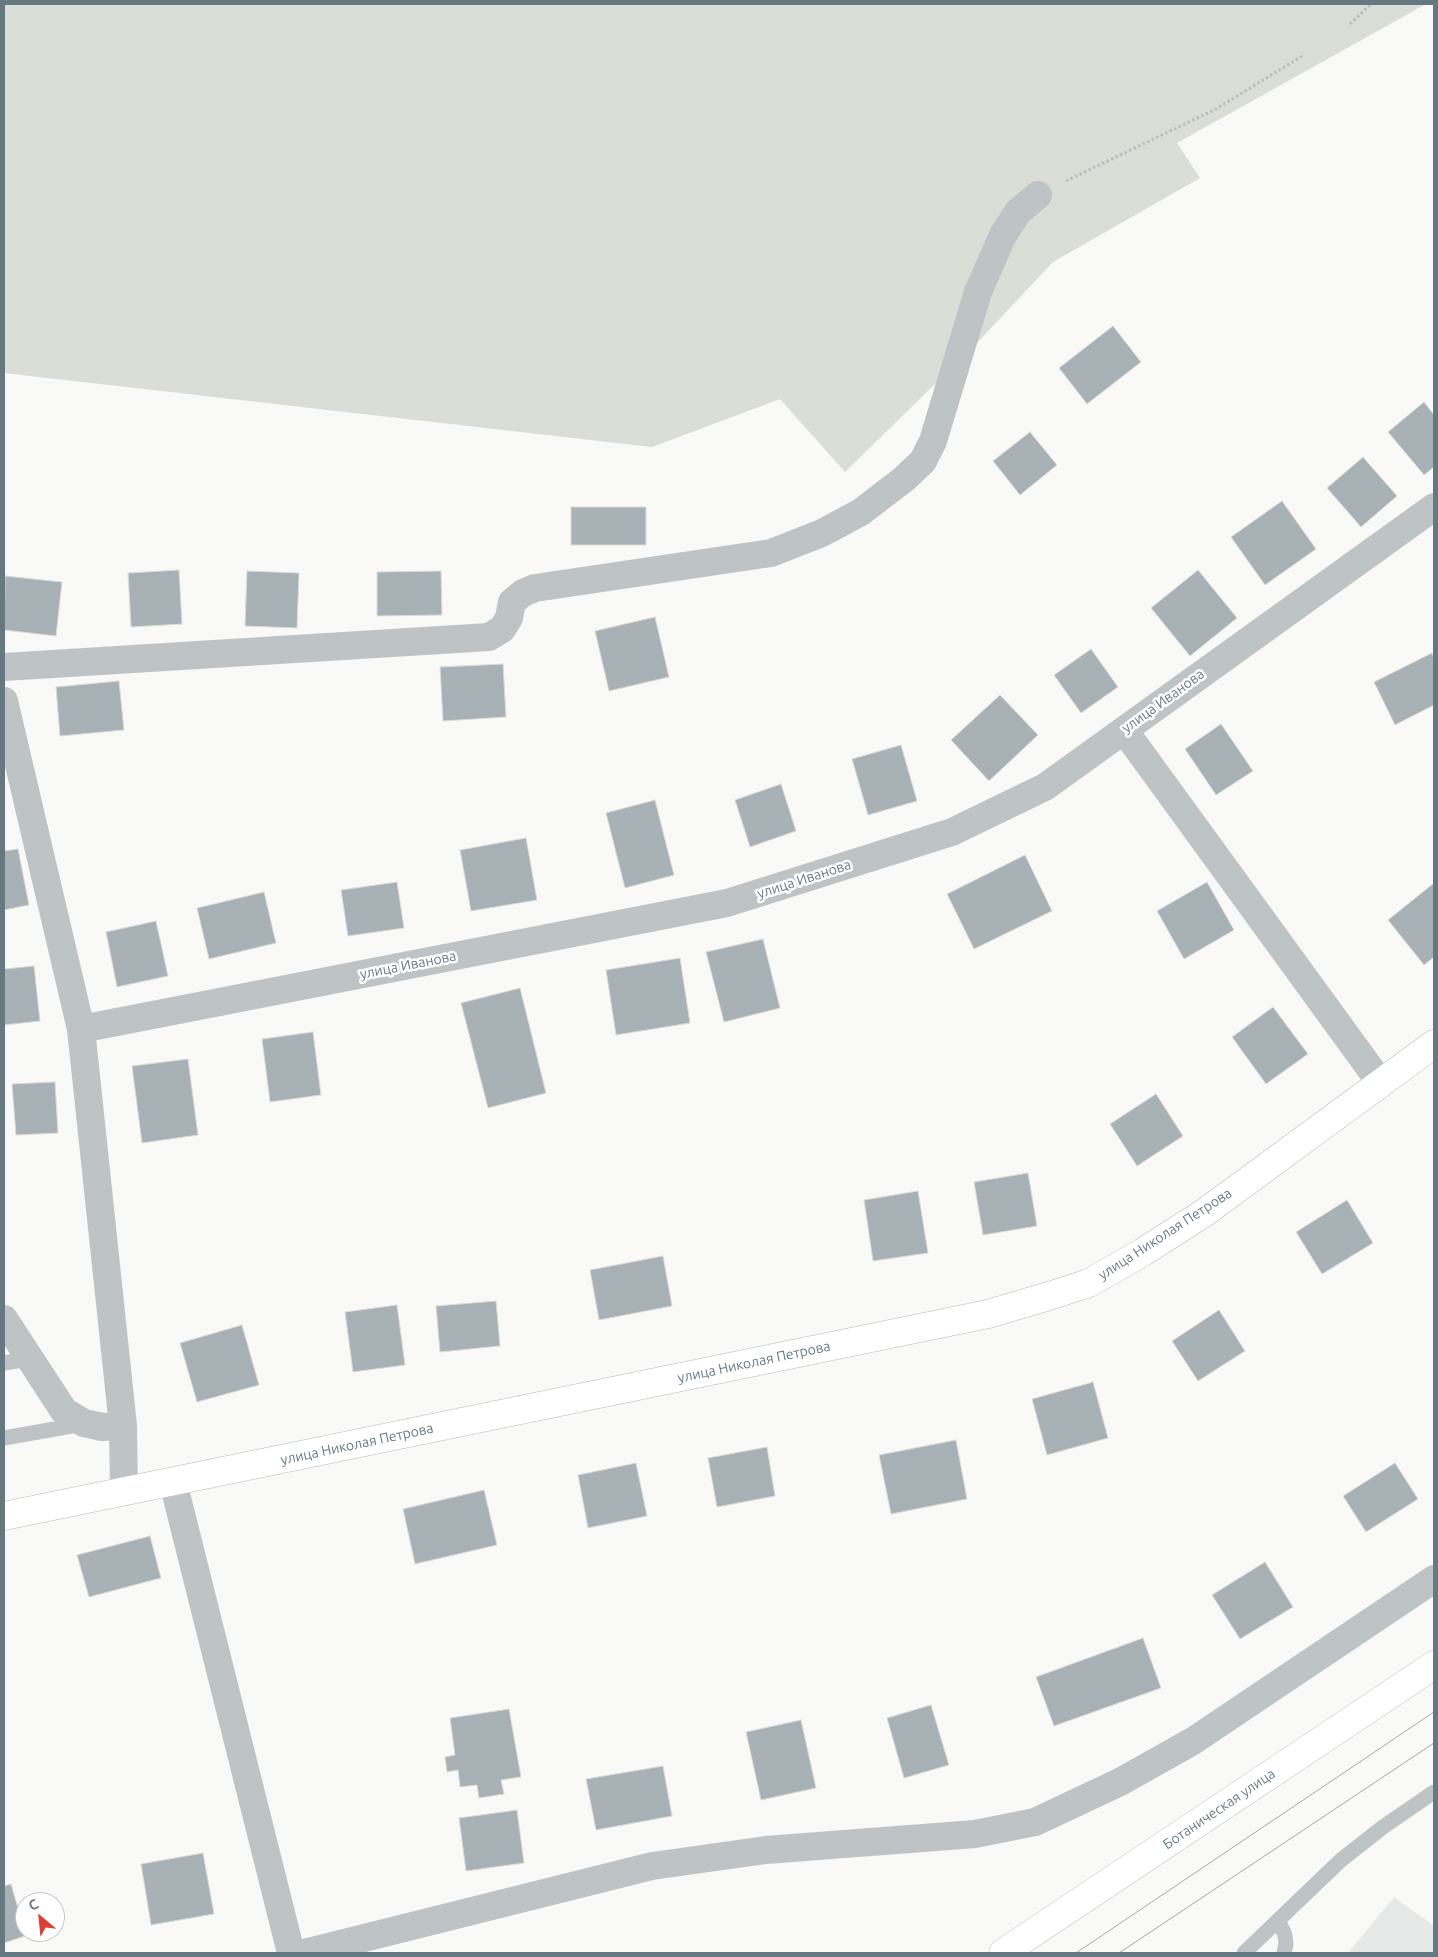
<!DOCTYPE html>
<meta charset="utf-8">
<style>
body{margin:0}
#map{position:relative;width:1438px;height:1957px;overflow:hidden;background:#f9f9f7;font-family:Ubuntu,sans-serif}
canvas{display:block}
.frame{position:absolute;inset:0;border:5px solid #667980;pointer-events:none}
.north{position:absolute;left:15px;top:1892px;width:50px;height:50px;box-sizing:border-box;background:#fff;border:1px solid #c2c9cc;border-radius:50%;rotate:332deg;font-size:14px;font-weight:700;line-height:20px;text-align:center;color:#667980}
.north::after{content:'';display:block;margin:auto;width:18px;height:22px;background:#db4035;clip-path:polygon(50% 0,100% 100%,50% 72%,0 100%)}
</style>
<div id="map">
<canvas width="1438" height="1957"></canvas>
<div class="frame"></div>
<div class="north">С</div>
</div>
<script>
const c = document.querySelector('canvas').getContext('2d');
c.lineJoin = 'round';
function fillPath(path, color) { c.fillStyle = color; c.fill(path, 'evenodd'); }
const toPath = rows => new Path2D(rows.map(r => 'M' + r).join(''));
function strokePath(path, color, width, dash) { c.strokeStyle = color; c.lineWidth = width; c.lineCap = dash ? 'butt' : 'round'; c.setLineDash(dash || []); c.stroke(path); }
function write(font, color, halo, rows, align = 'center') {
  c.font = font + ' Ubuntu,sans-serif'; c.lineWidth = 5; c.setLineDash([]); c.textBaseline = 'middle'; c.strokeStyle = halo; c.fillStyle = color; for (const [text, x, y, turn = 0] of rows) {
    c.save(); c.translate(x, y); c.rotate((+turn || 0) * Math.PI / 180); c.textAlign = isNaN(turn) ? turn : align; if (halo) c.strokeText(text, 0, 0); c.fillText(text, 0, 0); c.restore();
  }
}
fillPath(toPath([
 [1394,1897,1434,1926,1434,1953,1348,1953]
]), '#e7e9e8');
fillPath(toPath([
 [4,4,1426,4,1177,143,1200,178,1053,262,976,344,845,472,780,399,652,447,4,373]
]), '#daded6');
const building = toPath([
 [1113,326,1141,362,1087,404,1059,368,1113,326],
 [1424,402,1434,415,1434,467,1424,475,1388,432,1424,402],
 [1030,432,1057,465,1020,495,993,461,1030,432],
 [1363,457,1397,496,1361,527,1327,488,1363,457],
 [1282,501,1316,549,1265,585,1231,537,1282,501],
 [571,507,646,507,646,545,571,545,571,507],
 [179,570,182,624,131,627,128,573,179,570],
 [1198,570,1237,618,1190,656,1151,608,1198,570],
 [247,571,299,573,297,628,245,626,247,571],
 [441,571,442,615,377,616,377,572,441,571],
 [5,576,62,582,56,636,4,630,5,576],
 [655,617,669,677,609,691,595,631,655,617],
 [1091,649,1118,687,1081,713,1054,675,1091,649],
 [1432,653,1434,659,1434,705,1395,725,1374,682,1432,653],
 [503,664,506,717,443,721,440,667,503,664],
 [119,681,124,730,60,736,56,687,119,681],
 [1000,695,1038,735,989,781,951,740,1000,695],
 [1221,724,1253,771,1216,795,1185,749,1221,724],
 [901,745,917,801,868,815,852,759,901,745],
 [781,784,796,831,750,847,735,800,781,784],
 [655,800,674,875,625,888,606,813,655,800],
 [526,838,537,900,471,911,460,850,526,838],
 [18,849,29,905,4,910,4,851,18,849],
 [1025,855,1052,911,974,949,947,894,1025,855],
 [397,882,404,928,348,936,341,890,397,882],
 [1207,882,1234,930,1184,959,1157,911,1207,882],
 [1434,883,1434,957,1424,965,1388,920,1434,883],
 [264,892,276,943,209,959,197,908,264,892],
 [156,921,168,976,117,987,106,932,156,921],
 [763,939,780,1008,724,1022,706,952,763,939],
 [680,958,690,1023,616,1035,606,970,680,958],
 [34,966,40,1021,4,1025,4,969,34,966],
 [520,988,546,1093,488,1108,461,1003,520,988],
 [1273,1007,1308,1054,1266,1084,1232,1037,1273,1007],
 [313,1032,321,1095,270,1102,262,1039,313,1032],
 [188,1059,198,1135,142,1143,132,1066,188,1059],
 [55,1082,58,1133,16,1135,12,1084,55,1082],
 [1156,1094,1183,1136,1137,1166,1110,1124,1156,1094],
 [1028,1173,1037,1226,983,1235,974,1182,1028,1173],
 [918,1191,928,1253,873,1261,864,1200,918,1191],
 [1347,1200,1373,1243,1322,1274,1296,1232,1347,1200],
 [663,1256,672,1306,599,1320,590,1270,663,1256],
 [496,1301,500,1346,440,1352,436,1306,496,1301],
 [397,1305,405,1365,353,1372,345,1312,397,1305],
 [1219,1310,1245,1351,1198,1381,1172,1341,1219,1310],
 [242,1325,259,1385,197,1402,180,1343,242,1325],
 [1093,1382,1108,1438,1047,1455,1032,1399,1093,1382],
 [956,1440,967,1499,891,1514,879,1455,956,1440],
 [767,1447,775,1496,717,1507,708,1458,767,1447],
 [636,1463,647,1516,588,1528,578,1475,636,1463],
 [1395,1463,1418,1499,1366,1532,1343,1496,1395,1463],
 [484,1490,497,1545,415,1564,403,1509,484,1490],
 [150,1536,161,1578,89,1597,77,1555,150,1536],
 [1265,1562,1293,1607,1240,1639,1212,1595,1265,1562],
 [1143,1638,1161,1688,1054,1726,1036,1677,1143,1638],
 [931,1705,949,1765,904,1778,887,1718,931,1705],
 [509,1709,521,1777,501,1780,504,1794,479,1798,477,1785,460,1787,458,1770,447,1772,445,1757,455,1755,450,1718,509,1709],
 [801,1720,816,1788,761,1800,746,1732,801,1720],
 [663,1766,672,1816,596,1830,586,1779,663,1766],
 [517,1810,524,1863,466,1871,459,1818,517,1810],
 [203,1853,214,1914,151,1925,141,1864,203,1853],
 [11,1884,25,1932,28,1935,4,1943,4,1886,11,1884]
]);
fillPath(building, '#a8b2b6');
strokePath(building, '#dbdbd9', 1);
const secondary = toPath([
 [4,1516,988,1314,1049,1296,1089,1283,1143,1252,1204,1213,1434,1044]
]);
const primary = toPath([
 [1003,1953,1434,1665]
]);
strokePath(secondary, '#b3babd', 29);
strokePath(primary, '#b4babd', 29);
strokePath(toPath([
 [1350,24,1371,4],
 [1066,181,1216,109,1302,56]
]), '#b9bdbf', 3, [2.5, 2.5]);
strokePath(toPath([
 [4,1363,30,1359],
 [4,1438,83,1424],
 [1278,1920,1285,1935,1286,1944,1284,1953],
 [1244,1953,1341,1860,1383,1827,1434,1792]
]), '#bec4c6', 15);
strokePath(toPath([
 [4,667,489,637,502,629,509,618,512,602,523,593,535,588,771,553,822,533,861,512,904,479,923,461,933,441,978,292,1003,235,1018,212,1038,195],
 [4,701,81,1029,123,1426,124,1492],
 [1124,730,1380,1082],
 [81,1029,727,903,952,832,1045,787,1434,507],
 [4,1319,64,1411,84,1423,102,1427,123,1426],
 [173,1482,291,1953],
 [304,1953,652,1866,766,1850,975,1834,1035,1822,1120,1782,1193,1741,1434,1579]
]), '#bec4c6', 28);
strokePath(secondary, '#fff', 28);
strokePath(primary, '#fff', 28);
strokePath(toPath([
 [1076,1953,1434,1712],
 [1119,1953,1434,1743]
]), '#a0a9ad', 1);
write('14px', '#667980', '#fff', [
 ["улица Иванова",1163,701,-36],
 ["улица Иванова",804,879,-18],
 ["улица Иванова",408,965,-11],
 ["улица Николая Петрова",1165,1234,-33],
 ["улица Николая Петрова",754,1362,-12],
 ["улица Николая Петрова",357,1444,-12],
 ["Ботаническая улица",1219,1809,-34]
]);
</script>
